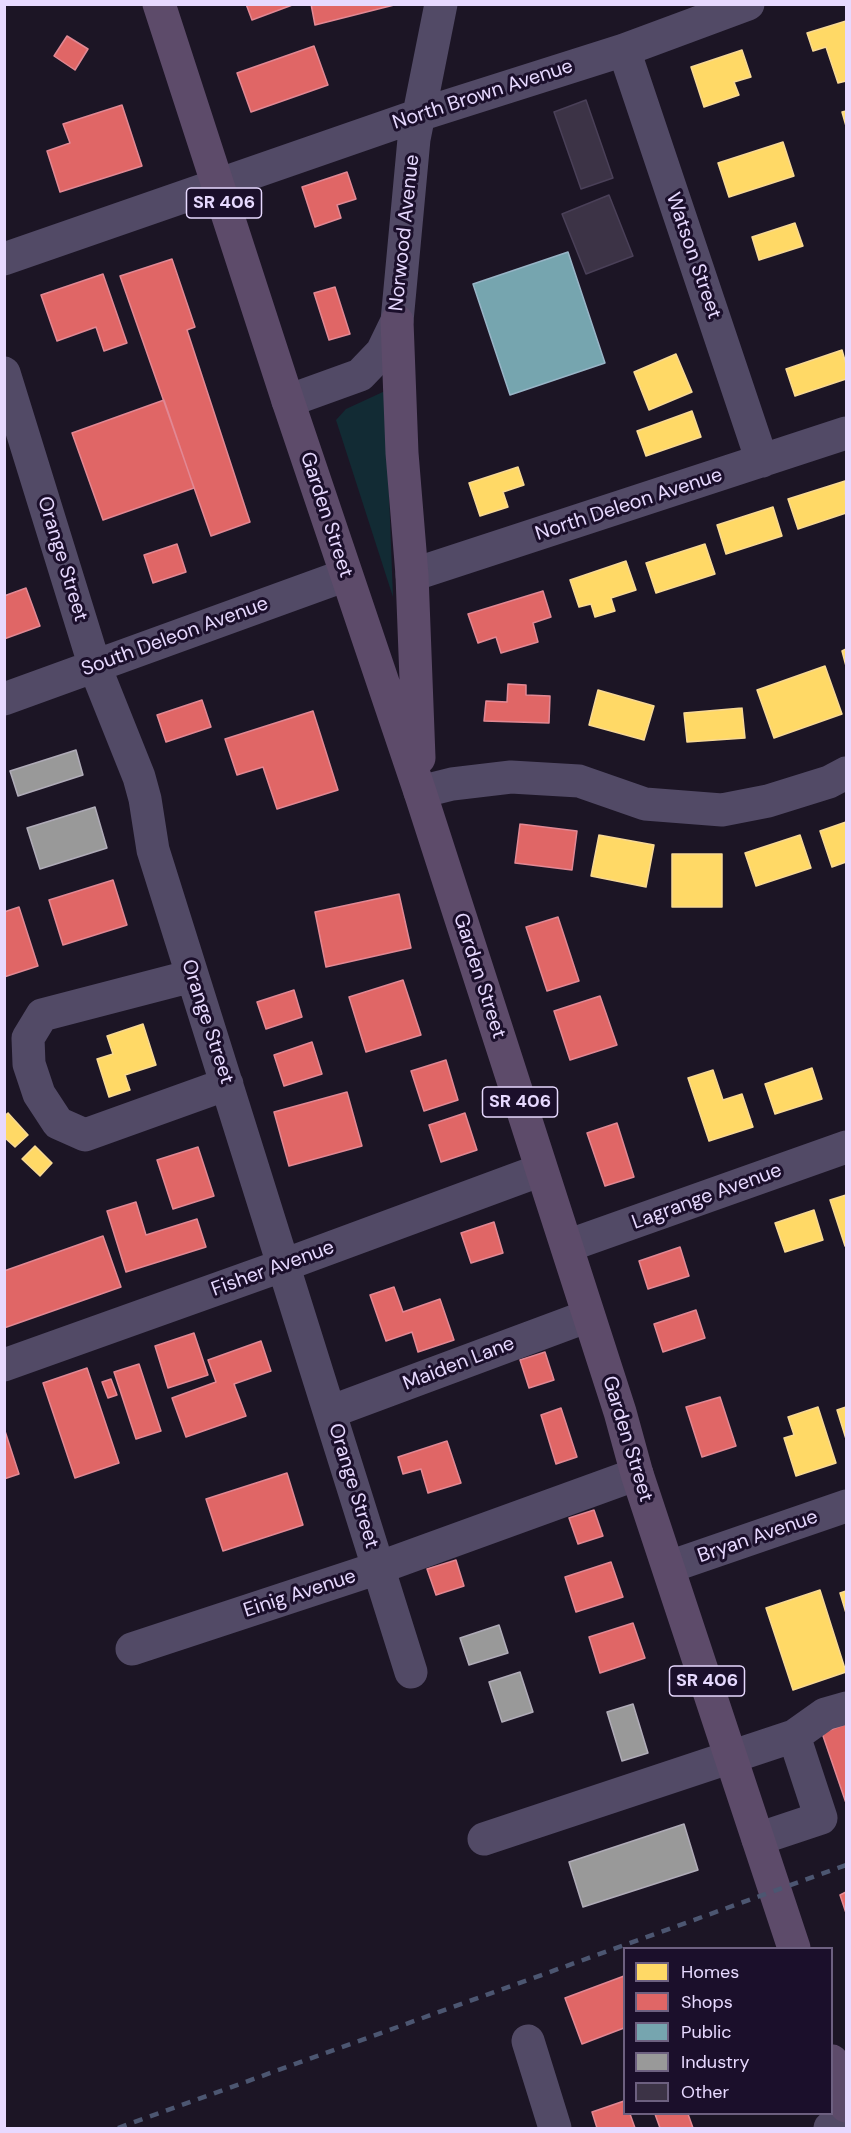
<!DOCTYPE html>
<style>
body{margin:0}
#map{position:relative;width:851px;height:2133px;overflow:hidden;background:#1c1525;font-family:"DM Sans",sans-serif}
canvas{display:block}
.frame{position:absolute;inset:0;border:6px solid #e7d9ff;pointer-events:none}
.legend{position:absolute;left:623px;top:1947px;width:210px;height:168px;box-sizing:border-box;background:#1b0f2b;border:2px solid #6d6080;margin:0;padding:8px 10px;list-style:none;font-size:18px;color:#e7d9ff}
.legend li{display:flex;align-items:center;gap:12px;height:30px}
.legend b{width:30px;border:2px solid #6d6080}
</style>
<div id="map">
<canvas width="851" height="2133"></canvas>
<div class="frame"></div>
<ul class="legend">
<li><b style="height:16px;background:#ffd966"></b>Homes</li>
<li><b style="height:16px;background:#e06666"></b>Shops</li>
<li><b style="height:16px;background:#76a5af"></b>Public</li>
<li><b style="height:16px;background:#999"></b>Industry</li>
<li><b style="height:16px;background:#3c3346"></b>Other</li>
</ul>
</div>
<script>
const c = document.querySelector('canvas').getContext('2d');
c.lineJoin = 'round';
function fillPath(path, color) { c.fillStyle = color; c.fill(path, 'evenodd'); }
const toPath = rows => new Path2D(rows.map(r => 'M' + r).join(''));
function strokePath(path, color, width, dash) { c.strokeStyle = color; c.lineWidth = width; c.lineCap = dash ? 'butt' : 'round'; c.setLineDash(dash || []); c.stroke(path); }
function write(font, color, halo, rows, align = 'center') {
  c.font = font + ' "DM Sans",sans-serif'; c.lineWidth = 6; c.setLineDash([]); c.textBaseline = 'middle'; c.strokeStyle = halo; c.fillStyle = color; for (const [text, x, y, turn = 0] of rows) {
    c.save(); c.translate(x, y); c.rotate((+turn || 0) * Math.PI / 180); c.textAlign = isNaN(turn) ? turn : align; if (halo) c.strokeText(text, 0, 0); c.fillText(text, 0, 0); c.restore();
  }
}
fillPath(toPath([
 [385,391,393,597,336,420,346,409]
]), '#122b34');
const homes = toPath([
 [846,21,846,81,838,83,826,47,813,51,807,33,846,21],
 [742,50,751,77,734,82,739,95,704,107,691,67,742,50],
 [846,111,846,126,842,112,846,111],
 [783,142,794,176,729,197,718,163,783,142],
 [795,223,803,246,759,260,752,237,795,223],
 [842,350,846,364,846,379,795,396,786,369,842,350],
 [676,354,692,392,649,410,634,372,676,354],
 [692,411,701,437,646,456,637,431,692,411],
 [518,467,524,485,503,492,508,507,480,516,469,483,518,467],
 [845,481,846,513,798,529,788,499,845,481],
 [773,507,782,536,726,554,717,525,773,507],
 [705,544,715,574,656,593,646,563,705,544],
 [626,561,636,590,611,598,615,611,595,617,591,604,579,607,570,580,626,561],
 [846,649,846,666,842,651,846,649],
 [825,666,842,714,774,738,757,690,825,666],
 [598,690,654,706,644,740,589,725,598,690],
 [742,708,745,738,687,742,684,713,742,708],
 [846,822,846,862,832,867,820,831,846,822],
 [599,835,654,845,646,887,591,876,599,835],
 [800,835,811,868,756,886,745,853,800,835],
 [672,854,722,854,722,907,672,907,672,854],
 [143,1024,156,1065,125,1075,130,1090,109,1097,97,1059,113,1054,107,1036,143,1024],
 [812,1068,822,1099,775,1114,765,1084,812,1068],
 [713,1070,723,1100,742,1094,753,1127,709,1141,688,1078,713,1070],
 [8,1113,28,1135,15,1147,4,1137,4,1116,8,1113],
 [35,1146,52,1163,40,1176,22,1159,35,1146],
 [846,1195,846,1246,845,1246,830,1200,846,1195],
 [814,1210,823,1240,785,1252,775,1223,814,1210],
 [818,1407,836,1463,796,1476,784,1438,794,1435,788,1417,818,1407],
 [846,1407,846,1439,837,1410,846,1407],
 [820,1590,846,1672,793,1690,766,1608,820,1590],
 [846,1591,846,1613,840,1593,846,1591]
]);
fillPath(homes, '#ffd966');
strokePath(homes, '#f8d994', 1.5);
const shops = toPath([
 [246,4,295,4,252,20,246,4],
 [311,4,398,4,315,25,311,4],
 [67,36,88,49,75,70,54,56,67,36],
 [314,46,328,85,251,112,237,73,314,46],
 [122,105,142,166,60,192,47,151,70,143,63,124,122,105],
 [347,172,356,199,337,205,341,218,315,227,302,187,347,172],
 [172,259,195,327,187,330,250,522,211,536,120,276,172,259],
 [103,274,127,343,104,351,96,327,57,341,41,295,103,274],
 [335,287,350,334,329,340,314,293,335,287],
 [164,400,194,488,103,520,72,433,164,400],
 [177,544,186,572,153,583,144,555,177,544],
 [26,588,40,626,4,639,4,596,26,588],
 [543,591,551,617,533,623,538,642,501,653,496,637,478,643,468,614,543,591],
 [508,684,526,685,526,695,550,696,549,723,484,721,486,701,507,702,508,684],
 [202,700,211,727,166,742,157,715,202,700],
 [313,711,338,790,277,809,263,767,237,775,225,739,313,711],
 [520,824,577,831,572,870,515,863,520,824],
 [113,880,127,925,63,945,49,900,113,880],
 [399,894,411,948,326,967,315,912,399,894],
 [19,907,38,966,4,977,4,912,19,907],
 [558,917,579,981,547,991,526,927,558,917],
 [403,980,421,1035,366,1052,349,997,403,980],
 [294,990,302,1017,266,1029,257,1002,294,990],
 [600,996,617,1045,570,1060,554,1011,600,996],
 [312,1042,322,1074,284,1086,274,1055,312,1042],
 [446,1060,458,1100,424,1111,411,1071,446,1060],
 [347,1092,362,1146,289,1166,274,1112,347,1092],
 [465,1113,477,1150,441,1162,429,1125,465,1113],
 [617,1123,634,1177,605,1186,587,1133,617,1123],
 [198,1147,214,1196,173,1209,157,1160,198,1147],
 [136,1202,146,1235,197,1219,206,1247,126,1272,107,1211,136,1202],
 [494,1222,503,1253,471,1263,461,1233,494,1222],
 [103,1236,121,1287,4,1328,4,1271,103,1236],
 [680,1247,689,1276,648,1289,639,1261,680,1247],
 [394,1287,403,1312,440,1299,454,1340,418,1352,412,1332,386,1341,370,1295,394,1287],
 [696,1310,705,1338,663,1352,654,1324,696,1310],
 [194,1333,208,1375,168,1388,155,1346,194,1333],
 [261,1341,271,1371,234,1384,246,1416,186,1437,172,1398,216,1382,208,1360,261,1341],
 [545,1352,554,1380,529,1388,520,1360,545,1352],
 [139,1364,161,1431,136,1439,114,1372,139,1364],
 [87,1368,119,1463,75,1478,43,1383,87,1368],
 [111,1379,117,1395,108,1398,102,1382,111,1379],
 [720,1397,736,1446,702,1457,686,1407,720,1397],
 [561,1408,577,1457,556,1464,541,1415,561,1408],
 [4,1428,19,1474,4,1479,4,1428],
 [447,1441,461,1483,428,1493,421,1469,403,1474,398,1457,447,1441],
 [287,1473,303,1525,223,1551,206,1499,287,1473],
 [594,1510,603,1536,578,1544,569,1518,594,1510],
 [456,1560,464,1586,436,1595,427,1569,456,1560],
 [611,1562,623,1597,576,1612,565,1577,611,1562],
 [633,1623,645,1658,600,1673,589,1637,633,1623],
 [846,1724,846,1803,822,1733,846,1724],
 [846,1892,846,1913,840,1895,846,1892],
 [624,1976,624,2028,582,2044,565,1998,624,1976],
 [624,2101,624,2114,630,2114,635,2128,597,2128,592,2112,624,2101],
 [655,2114,688,2114,693,2128,660,2128,655,2114]
]);
fillPath(shops, '#e06666');
strokePath(shops, '#e28894', 1.5);
const public = toPath([
 [568,252,605,363,510,395,473,284,568,252]
]);
fillPath(public, '#76a5af');
strokePath(public, '#98b5c7', 1.5);
const industry = toPath([
 [76,750,83,775,18,796,10,771,76,750],
 [95,807,107,848,40,869,27,828,95,807],
 [499,1625,508,1653,469,1665,460,1638,499,1625],
 [520,1672,533,1712,502,1722,489,1682,520,1672],
 [633,1704,648,1753,622,1761,607,1712,633,1704],
 [684,1824,698,1870,583,1907,569,1862,684,1824]
]);
fillPath(industry, '#999');
strokePath(industry, '#b0acb8', 1.5);
const building = toPath([
 [586,100,613,178,581,189,554,112,586,100],
 [609,195,633,256,586,274,562,214,609,195]
]);
fillPath(building, '#3c3346');
strokePath(building, '#4a4058', 1.5);
strokePath(toPath([
 [624,50,762,461],
 [4,259,419,115,624,50,748,4],
 [4,373,95,667,139,777,145,799,153,850,411,1672],
 [288,401,360,375,382,352,397,321,414,139,441,4],
 [412,575,846,433],
 [4,699,346,575],
 [420,792,452,784,511,777,579,781,645,804,722,810,768,801,829,782,846,773],
 [192,976,42,1015,28,1038,29,1064,39,1094,58,1123,85,1135,227,1084],
 [567,1246,846,1147],
 [4,1365,284,1265,541,1170],
 [330,1412,588,1316],
 [669,1567,846,1506],
 [132,1649,378,1568,637,1474],
 [484,1839,794,1736,825,1714,846,1708],
 [758,1839,821,1818,794,1736],
 [528,2041,555,2128],
 [830,2128,846,2123]
]), '#524a66', 33);
strokePath(toPath([
 [159,4,288,401,420,792,620,1412,637,1474,794,1948],
 [397,321,402,453,412,575,419,758],
 [832,2061,846,2106]
]), '#5d4b6a', 33);
strokePath(toPath([
 [118,2128,846,1865]
]), '#4c5671', 4.5, [9, 8]);
for (const [x, y, w] of [
 [224,203,75],
 [520,1102,75],
 [707,1681,75]
]) { const box = new Path2D(); box.roundRect(x - w / 2, y - 15, w, 30, 4.5); c.fillStyle = '#1b0f2b'; c.fill(box); strokePath(box, '#e7d9ff', 1.5); }
write('bold 18px', '#e7d9ff', null, [
 ["SR 406",224,203],
 ["SR 406",520,1102],
 ["SR 406",707,1681]
]);
write('20px', '#e7d9ff', '#1b0f2b', [
 ["North Brown Avenue",483,95,-18],
 ["Norwood Avenue",405,233,-84],
 ["Watson Street",693,256,71],
 ["North Deleon Avenue",629,505,-18],
 ["Garden Street",326,515,72],
 ["Orange Street",62,559,73],
 ["South Deleon Avenue",175,637,-20],
 ["Garden Street",479,976,72],
 ["Orange Street",207,1022,72],
 ["Lagrange Avenue",707,1197,-20],
 ["Fisher Avenue",273,1269,-20],
 ["Maiden Lane",459,1364,-21],
 ["Garden Street",627,1439,73],
 ["Orange Street",353,1486,73],
 ["Bryan Avenue",758,1537,-19],
 ["Einig Avenue",300,1594,-18]
]);
</script>
